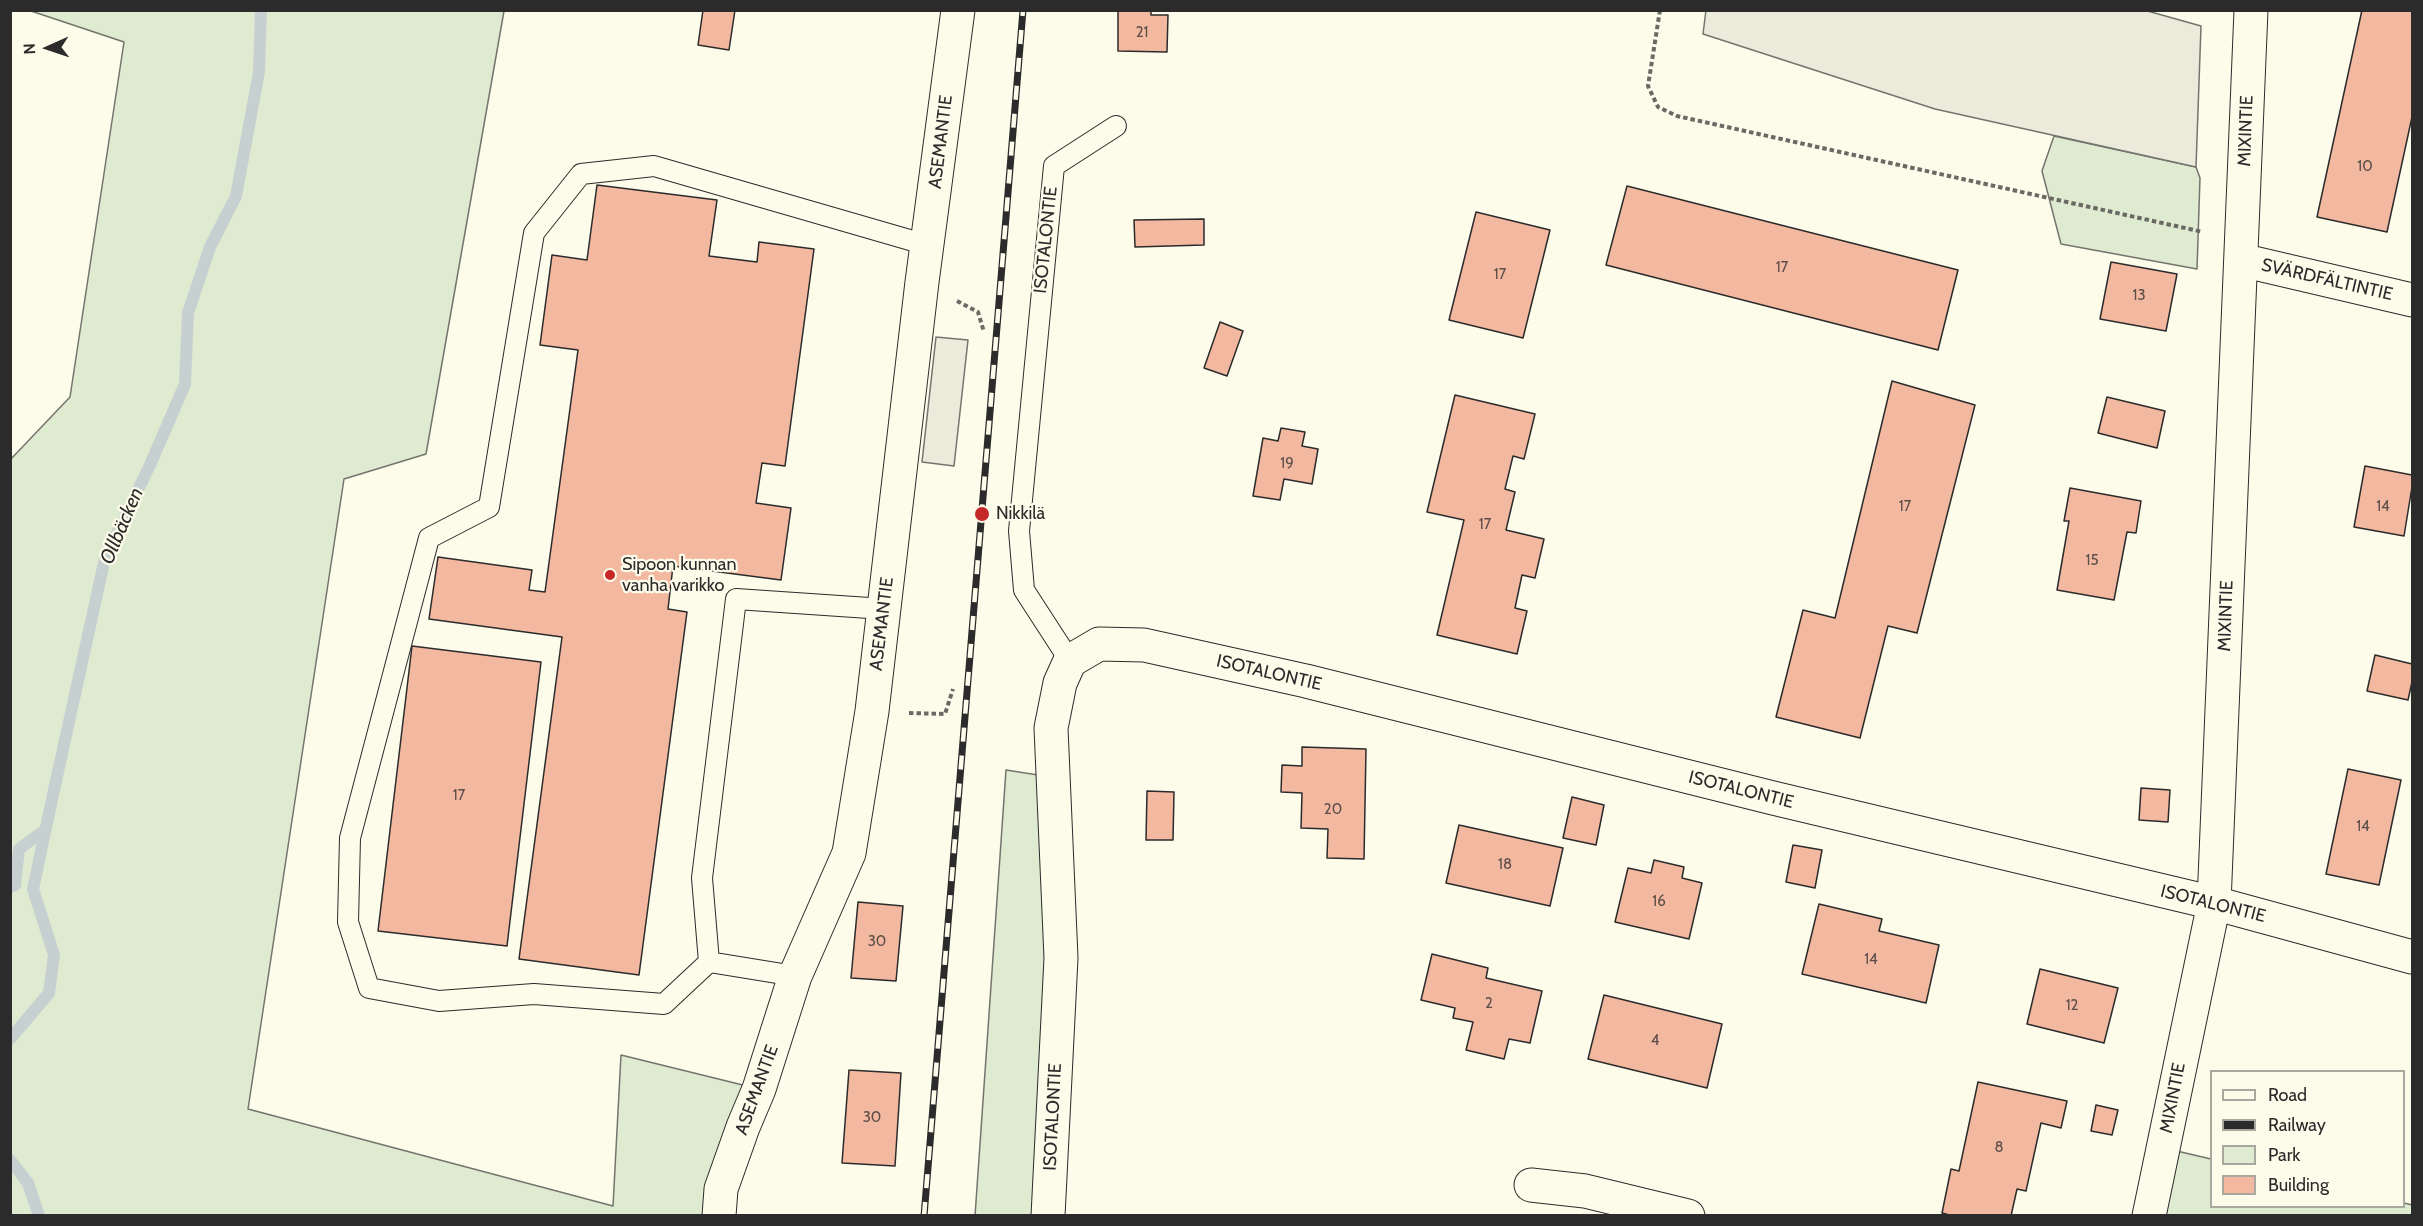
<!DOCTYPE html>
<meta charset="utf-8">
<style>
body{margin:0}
#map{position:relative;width:2423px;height:1226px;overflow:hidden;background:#fdfbea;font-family:Cabin,sans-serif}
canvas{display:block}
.frame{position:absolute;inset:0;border:12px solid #2b2b2b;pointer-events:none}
.legend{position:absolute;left:2210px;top:1070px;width:195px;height:138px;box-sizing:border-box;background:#fdfbea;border:2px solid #a9a89e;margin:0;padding:8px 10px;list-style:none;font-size:18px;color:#2b2b2b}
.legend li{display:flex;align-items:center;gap:12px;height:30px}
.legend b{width:30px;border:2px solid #a9a89e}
.north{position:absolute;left:18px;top:18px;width:60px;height:60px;-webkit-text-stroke:4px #fdfbea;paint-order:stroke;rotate:267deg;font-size:16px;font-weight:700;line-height:24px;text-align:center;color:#2b2b2b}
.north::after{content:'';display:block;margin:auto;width:21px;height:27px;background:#2b2b2b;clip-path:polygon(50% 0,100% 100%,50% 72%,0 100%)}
</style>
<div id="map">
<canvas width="2423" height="1226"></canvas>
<div class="frame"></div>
<ul class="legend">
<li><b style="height:8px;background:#fdfbea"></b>Road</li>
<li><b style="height:8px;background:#2b2b2b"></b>Railway</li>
<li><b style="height:16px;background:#deebd1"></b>Park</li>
<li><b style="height:16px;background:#f2b8a0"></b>Building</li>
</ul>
<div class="north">N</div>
</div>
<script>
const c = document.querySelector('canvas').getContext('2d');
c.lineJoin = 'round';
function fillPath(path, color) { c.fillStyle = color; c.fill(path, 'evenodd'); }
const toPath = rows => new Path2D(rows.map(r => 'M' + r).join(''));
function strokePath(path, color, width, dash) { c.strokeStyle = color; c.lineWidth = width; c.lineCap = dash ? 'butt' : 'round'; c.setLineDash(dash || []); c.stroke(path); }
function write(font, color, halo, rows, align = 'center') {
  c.font = font + ' Cabin,sans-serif'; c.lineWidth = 4.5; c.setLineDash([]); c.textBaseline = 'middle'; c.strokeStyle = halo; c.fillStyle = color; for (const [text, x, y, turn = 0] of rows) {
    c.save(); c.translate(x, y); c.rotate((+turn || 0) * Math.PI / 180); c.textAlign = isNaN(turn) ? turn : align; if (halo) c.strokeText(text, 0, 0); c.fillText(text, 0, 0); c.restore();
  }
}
const green = toPath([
 [31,11,504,11,426,454,344,479,248,1109,613,1206,621,1055,759,1089,719,1215,11,1215,10,460,70,397,124,42,31,11],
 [2054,136,2196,167,2200,178,2197,269,2061,244,2042,171,2054,136],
 [1006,770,1038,775,1048,964,1032,1215,975,1216,1006,770],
 [2164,1148,2211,1159,2212,1206,2404,1206,2404,1203,2412,1205,2412,1216,2149,1216,2164,1148]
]);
fillPath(green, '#deebd1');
strokePath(green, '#74746e', 1.5);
const parking = toPath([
 [1706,10,2144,10,2201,26,2196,167,1935,109,1703,34,1706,10],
 [936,337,968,340,954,466,922,462,936,337]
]);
fillPath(parking, '#eceadb');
strokePath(parking, '#74746e', 1.5);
strokePath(toPath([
 [10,887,15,885,19,849,45,830],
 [10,1039,49,993,54,955,33,889,54,790,105,558,150,465,185,384,188,313,210,247,236,196,259,72,261,10],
 [10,1160,28,1183,39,1216]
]), '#c7d0d0', 12);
const building = toPath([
 [703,10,735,10,729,50,698,45,703,10],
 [1118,10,1151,10,1151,15,1168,15,1167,52,1118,51,1118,10],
 [2362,10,2412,10,2412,117,2387,232,2317,217,2362,10],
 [597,185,717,200,709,256,757,262,759,242,814,249,785,466,762,463,756,503,791,508,781,580,673,566,668,609,687,612,639,975,519,959,562,637,429,619,438,557,532,570,529,590,545,592,578,350,540,345,552,255,587,260,597,185],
 [1627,186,1958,270,1938,350,1606,265,1627,186],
 [1476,212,1550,230,1523,338,1449,320,1476,212],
 [1204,219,1204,245,1135,247,1134,220,1204,219],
 [2111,262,2177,274,2166,331,2100,319,2111,262],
 [1220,322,1243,331,1227,376,1204,368,1220,322],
 [1892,381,1975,405,1917,633,1888,626,1860,738,1776,717,1803,610,1835,618,1892,381],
 [1455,395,1535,414,1524,459,1513,456,1505,489,1515,492,1506,530,1544,539,1535,578,1522,575,1515,608,1527,611,1517,654,1437,635,1464,520,1427,512,1455,395],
 [2107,397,2165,411,2157,448,2098,433,2107,397],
 [1281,428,1305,432,1302,446,1318,449,1312,484,1284,479,1280,500,1253,496,1263,438,1278,441,1281,428],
 [2365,466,2412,475,2412,487,2404,536,2354,527,2365,466],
 [2070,488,2141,501,2136,533,2127,532,2114,600,2057,590,2069,521,2064,521,2070,488],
 [412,646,541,662,507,946,378,931,412,646],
 [2375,655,2412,664,2412,682,2408,700,2367,691,2375,655],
 [1302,747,1366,749,1364,859,1327,858,1328,829,1301,828,1302,793,1281,792,1282,765,1302,766,1302,747],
 [2348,769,2401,780,2379,885,2326,874,2348,769],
 [2141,788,2170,790,2168,822,2139,820,2141,788],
 [1147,791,1174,792,1173,840,1146,840,1147,791],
 [1572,797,1604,805,1596,845,1563,838,1572,797],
 [1459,825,1563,848,1550,906,1446,883,1459,825],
 [1793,845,1822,850,1815,888,1786,882,1793,845],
 [1654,860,1684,867,1682,878,1702,883,1689,939,1615,922,1628,868,1651,873,1654,860],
 [858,902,903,906,896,981,851,978,858,902],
 [1819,904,1882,919,1879,931,1939,945,1926,1003,1802,974,1819,904],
 [1432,954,1488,968,1486,978,1542,991,1530,1043,1509,1039,1504,1059,1466,1050,1473,1022,1453,1018,1455,1008,1421,1000,1432,954],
 [2040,969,2118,988,2104,1043,2027,1024,2040,969],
 [1604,995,1722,1024,1707,1088,1588,1059,1604,995],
 [849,1070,901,1073,895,1166,842,1163,849,1070],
 [1978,1082,2067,1101,2061,1128,2041,1123,2026,1191,2017,1189,2011,1216,1953,1216,1942,1213,1951,1169,1959,1171,1978,1082],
 [2096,1105,2118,1110,2112,1135,2091,1131,2096,1105]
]);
fillPath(building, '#f2b8a0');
strokePath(building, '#2b2b2b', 1.5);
const lane = toPath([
 [1070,661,1024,590,1019,531,1054,166,1116,126],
 [709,962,664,1004,534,994,439,1001,369,988,348,922,350,838,429,538,489,507,534,233,581,174,654,166,927,245],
 [795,976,709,962,702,878,736,599,884,609]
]);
const street = toPath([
 [2241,260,2412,300],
 [1531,1185,1585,1191,1688,1216],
 [719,1216,721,1189,743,1127,759,1089,795,976,849,853,872,711,922,282,958,10],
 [1048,1216,1061,958,1051,728,1060,683,1070,661,1099,644,1144,645,1306,681,1773,798,2214,903,2412,957],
 [2149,1216,2214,903,2251,10]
]);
strokePath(lane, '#2b2b2b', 22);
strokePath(street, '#2b2b2b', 35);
strokePath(toPath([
 [1660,10,1648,86,1658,107,1677,116,2203,232],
 [957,301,978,312,984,332],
 [909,713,945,714,953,689]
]), '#6a6964', 4, [4.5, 3]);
strokePath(lane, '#fdfbea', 20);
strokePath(street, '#fdfbea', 33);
const rail = toPath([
 [924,1216,1023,10]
]);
strokePath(rail, '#2b2b2b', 7);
strokePath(rail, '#fdfbea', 4.5, [14]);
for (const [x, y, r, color] of [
 [982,514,8,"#c62828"],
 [610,575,6,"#c62828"]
]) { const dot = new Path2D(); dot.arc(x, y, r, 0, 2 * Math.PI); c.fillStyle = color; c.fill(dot); strokePath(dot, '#fdfbea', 2); }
write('15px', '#5d4e48', null, [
 ["21",1142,33],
 ["10",2365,167],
 ["17",1782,268],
 ["17",1500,275],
 ["13",2139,296],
 ["19",1287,464],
 ["17",1905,507],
 ["14",2383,507],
 ["17",1485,525],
 ["15",2092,561],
 ["17",459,796],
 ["20",1333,810],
 ["14",2363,827],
 ["18",1505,865],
 ["16",1659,902],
 ["30",877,942],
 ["14",1871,960],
 ["2",1489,1004],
 ["12",2072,1006],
 ["4",1655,1041],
 ["30",872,1118],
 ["8",1999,1148]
]);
write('18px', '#2b2b2b', '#fdfbea', [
 ["MIXINTIE",2246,131,-88],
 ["ASEMANTIE",941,142,-83],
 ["ISOTALONTIE",1046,240,-84],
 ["SVÄRDFÄLTINTIE",2327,280,13],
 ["MIXINTIE",2226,616,-88],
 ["ASEMANTIE",882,624,-83],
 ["ISOTALONTIE",1269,673,13],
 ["ISOTALONTIE",1741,790,14],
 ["ISOTALONTIE",2213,904,14],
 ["ASEMANTIE",757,1090,-70],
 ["MIXINTIE",2173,1098,-79],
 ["ISOTALONTIE",1053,1117,-87]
]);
write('18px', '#2b2b2b', '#fdfbea', [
 ["Nikkilä",996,514],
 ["Sipoon kunnan",622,565],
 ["vanha varikko",622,586]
], 'left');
write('italic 20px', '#2b2b2b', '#fdfbea', [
 ["Ollbäcken",122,526,-67]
]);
</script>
